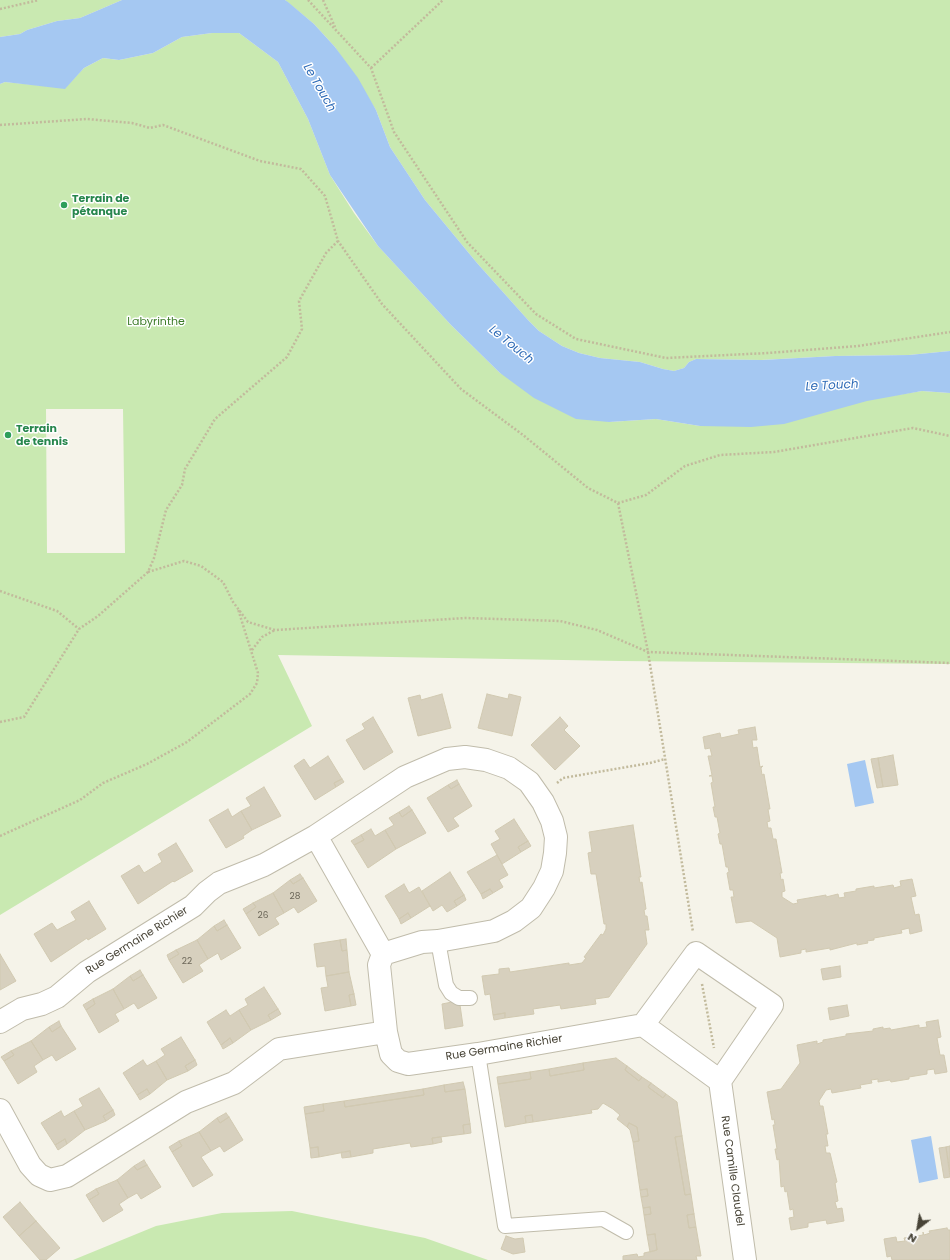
<!DOCTYPE html>
<meta charset="utf-8">
<style>
body{margin:0}
#map{position:relative;width:950px;height:1260px;overflow:hidden;background:#f5f3e9;font-family:Poppins,sans-serif}
canvas{display:block}
.north{position:absolute;left:898px;top:1208px;width:40px;height:40px;-webkit-text-stroke:3px #fff;paint-order:stroke;rotate:211deg;font-size:11px;font-weight:700;line-height:16px;text-align:center;color:#484437}
.north::after{content:'';display:block;margin:auto;width:14px;height:18px;background:#484437;clip-path:polygon(50% 0,100% 100%,50% 72%,0 100%)}
</style>
<div id="map">
<canvas width="950" height="1260"></canvas>
<div class="north">N</div>
</div>
<script>
const c = document.querySelector('canvas').getContext('2d');
c.lineJoin = 'round';
function fillPath(path, color) { c.fillStyle = color; c.fill(path, 'evenodd'); }
const toPath = rows => new Path2D(rows.map(r => 'M' + r).join(''));
function strokePath(path, color, width, dash) { c.strokeStyle = color; c.lineWidth = width; c.lineCap = dash ? 'butt' : 'round'; c.setLineDash(dash || []); c.stroke(path); }
function write(font, color, halo, rows, align = 'center') {
  c.font = font + ' Poppins,sans-serif'; c.lineWidth = 3; c.setLineDash([]); c.textBaseline = 'middle'; c.strokeStyle = halo; c.fillStyle = color; for (const [text, x, y, turn = 0] of rows) {
    c.save(); c.translate(x, y); c.rotate((+turn || 0) * Math.PI / 180); c.textAlign = isNaN(turn) ? turn : align; if (halo) c.strokeText(text, 0, 0); c.fillText(text, 0, 0); c.restore();
  }
}
fillPath(toPath([
 [0,0,122,0,80,18,57,21,27,30,20,34,0,37],
 [285,0,950,0,950,351,909,355,835,356,761,360,696,359,689,362,684,368,674,371,663,369,640,362,600,358,579,353,562,346,539,331,528,320,477,263,425,200,390,147,376,110,335,47,314,24],
 [212,33,239,33,278,62,308,119,330,175,354,213,378,246,451,325,500,373,609,422,656,419,700,426,922,391,950,393,950,664,620,661,278,655,312,726,0,915,0,84,5,82,65,88,84,68,103,58,119,60,153,53,182,37],
 [46,409,123,409,125,553,47,553],
 [292,1211,425,1238,488,1260,73,1260,156,1226,222,1213]
]), '#c9e9b1');
fillPath(toPath([
 [122,0,285,0,288,2,314,24,335,47,358,78,376,110,390,147,425,200,477,263,528,320,539,331,562,346,579,353,600,358,640,362,663,369,674,371,684,368,689,362,696,359,762,360,835,356,909,355,950,351,950,393,922,391,867,401,784,424,751,427,700,426,656,419,609,422,576,419,534,398,500,373,451,325,378,246,330,175,308,119,278,62,239,33,212,33,182,37,153,53,119,60,103,58,84,68,65,89,5,82,0,84,0,37,20,34,27,30,57,21,80,18],
 [865,760,874,803,855,807,847,764],
 [931,1136,938,1179,919,1183,911,1140]
]), '#a5c8f2');
const building = toPath([
 [442,694,451,728,418,736,408,698,420,695,421,700,442,694],
 [487,694,508,699,509,694,521,697,512,736,478,728,487,694],
 [373,717,393,752,364,770,346,740,365,729,362,724,373,717],
 [560,717,568,726,564,730,580,746,555,770,531,745,560,717],
 [755,727,757,740,752,740,753,748,757,747,760,767,763,766,761,768,762,775,764,774,770,809,768,809,770,821,767,822,768,828,771,828,773,839,776,839,782,873,780,873,781,880,783,879,785,891,782,892,782,897,793,904,798,903,797,900,826,895,826,897,838,894,839,898,845,897,844,893,856,891,856,889,874,886,874,888,893,885,894,888,901,886,900,881,912,879,916,896,911,897,915,915,919,914,922,931,910,934,909,928,901,930,902,933,874,938,874,940,867,941,868,943,857,945,857,943,830,950,830,948,806,952,806,949,801,950,801,953,780,957,777,938,751,921,736,923,731,897,734,897,733,890,730,890,727,873,729,872,728,867,726,867,722,844,720,844,718,834,720,833,717,817,715,817,713,807,715,807,711,783,713,782,712,776,709,776,712,775,708,756,712,756,710,748,705,749,703,737,720,733,721,738,739,734,738,730,755,727],
 [893,755,898,785,883,787,878,758,893,755],
 [328,756,342,779,334,783,336,787,315,800,294,766,304,759,310,768,328,756],
 [878,758,883,787,877,788,871,759,878,758],
 [342,779,344,782,336,787,334,783,342,779],
 [457,780,459,784,451,789,448,785,457,780],
 [459,784,472,806,453,818,459,826,448,832,427,798,448,785,451,789,459,784],
 [264,787,281,816,252,830,241,811,251,806,246,798,264,787],
 [409,806,412,810,402,817,399,812,409,806],
 [228,809,232,817,241,811,252,830,243,836,244,838,226,848,209,820,228,809],
 [412,810,426,833,396,849,385,830,394,825,389,818,399,812,402,817,412,810],
 [514,819,528,841,518,847,521,852,502,864,491,844,500,839,495,831,514,819],
 [633,825,641,877,639,877,640,883,642,882,646,909,644,910,645,916,647,916,649,930,645,930,647,944,609,997,595,999,596,1004,561,1009,560,1005,533,1009,534,1014,505,1018,505,1013,493,1015,490,994,485,995,482,976,499,974,499,969,509,968,510,972,569,963,569,965,582,963,586,958,584,957,601,934,603,935,606,929,606,924,604,924,596,874,591,874,588,853,592,852,589,832,633,825],
 [371,829,375,836,385,830,396,849,368,868,354,845,364,840,361,835,371,829],
 [361,835,364,840,354,845,351,841,361,835],
 [528,841,531,846,521,852,518,847,528,841],
 [176,843,193,871,174,882,173,881,138,904,121,876,139,865,144,873,162,862,158,854,176,843],
 [497,855,508,875,499,880,503,887,493,893,490,889,481,894,467,872,497,855],
 [450,872,464,895,454,901,457,906,447,912,442,905,433,911,422,891,450,872],
 [300,874,303,878,293,884,290,880,300,874],
 [303,878,317,901,298,913,294,907,284,913,273,893,290,880,293,884,303,878],
 [404,884,409,893,419,887,430,906,411,918,408,913,399,919,385,896,404,884],
 [490,889,493,893,483,899,481,894,490,889],
 [273,893,284,913,275,918,279,924,259,936,246,914,256,907,253,903,273,893],
 [464,895,466,900,457,906,454,901,464,895],
 [89,901,106,929,88,940,87,938,51,962,34,934,52,923,57,930,76,920,71,912,89,901],
 [253,903,256,907,246,914,243,909,253,903],
 [408,913,411,918,401,924,399,919,408,913],
 [224,920,227,925,217,931,214,926,224,920],
 [227,925,241,948,221,960,218,953,208,959,197,940,214,926,217,931,227,925],
 [346,939,347,950,342,951,340,940,346,939],
 [197,940,208,959,199,965,203,971,183,983,169,960,179,954,176,950,197,940],
 [340,940,342,951,347,950,349,972,326,976,325,966,317,967,314,944,340,940],
 [176,950,179,954,169,960,167,955,176,950],
 [0,954,16,981,0,990,0,954],
 [840,966,841,977,823,980,821,969,840,966],
 [140,970,143,975,133,981,130,976,140,970],
 [349,972,354,994,349,995,351,1006,325,1011,321,988,328,987,326,976,349,972],
 [143,975,157,998,138,1009,134,1003,124,1009,113,989,130,976,133,981,143,975],
 [264,987,278,1009,268,1015,271,1020,251,1030,239,1010,248,1005,245,999,264,987],
 [113,989,124,1009,115,1014,119,1021,99,1033,86,1010,95,1004,93,999,113,989],
 [354,994,356,1005,351,1006,349,995,354,994],
 [93,999,95,1004,86,1010,83,1005,93,999],
 [452,1002,460,1005,463,1026,445,1029,442,1004,452,1002],
 [847,1005,849,1016,830,1020,828,1008,847,1005],
 [278,1009,281,1014,271,1020,268,1015,278,1009],
 [226,1010,230,1016,239,1010,251,1030,233,1043,230,1038,221,1045,207,1022,226,1010],
 [505,1013,505,1018,494,1020,493,1015,505,1013],
 [938,1020,941,1037,937,1038,940,1055,944,1055,947,1072,935,1074,934,1069,927,1070,927,1074,909,1077,909,1079,891,1082,890,1080,878,1082,878,1079,871,1080,872,1083,860,1085,861,1088,832,1093,831,1089,826,1090,819,1101,820,1106,823,1106,828,1134,826,1134,828,1146,825,1146,826,1153,830,1153,837,1182,835,1183,838,1201,835,1202,837,1209,842,1208,844,1221,827,1224,826,1220,808,1223,808,1227,791,1230,789,1218,794,1217,793,1209,790,1210,787,1191,785,1192,784,1186,781,1187,779,1159,777,1160,775,1149,777,1149,773,1125,775,1125,774,1119,772,1120,767,1092,781,1089,800,1063,797,1045,817,1041,817,1044,823,1042,823,1040,846,1036,846,1034,873,1031,873,1029,883,1027,883,1029,890,1028,891,1030,919,1025,919,1028,927,1027,926,1022,938,1020],
 [59,1021,61,1026,52,1032,49,1027,59,1021],
 [61,1026,76,1049,56,1061,52,1055,43,1060,31,1041,49,1027,52,1032,61,1026],
 [181,1037,195,1060,185,1066,188,1071,167,1080,156,1061,165,1055,161,1049,181,1037],
 [230,1038,233,1043,223,1049,221,1045,230,1038],
 [31,1041,43,1060,34,1066,37,1072,18,1084,4,1061,14,1055,11,1051,31,1041],
 [11,1051,14,1055,4,1061,1,1057,11,1051],
 [616,1058,627,1066,625,1070,639,1081,642,1077,651,1083,648,1087,663,1098,666,1094,677,1102,682,1136,675,1137,685,1195,691,1194,694,1214,687,1215,689,1228,696,1227,701,1256,696,1256,697,1260,623,1260,623,1256,637,1254,638,1257,644,1256,644,1253,657,1250,655,1234,647,1235,644,1215,651,1214,650,1207,643,1208,641,1197,648,1196,647,1189,640,1190,633,1142,639,1141,637,1127,629,1123,627,1127,617,1119,620,1115,613,1109,603,1103,598,1109,591,1110,592,1113,533,1122,532,1115,525,1116,526,1123,505,1127,498,1084,531,1079,530,1072,549,1069,550,1076,584,1070,583,1063,616,1058],
 [143,1060,147,1066,156,1061,167,1080,150,1094,147,1089,137,1095,123,1073,143,1060],
 [195,1060,197,1065,188,1071,185,1066,195,1060],
 [583,1063,584,1070,550,1076,549,1069,583,1063],
 [627,1066,642,1077,639,1081,625,1070,627,1066],
 [530,1072,531,1079,498,1084,497,1077,530,1072],
 [463,1082,465,1089,445,1092,444,1085,463,1082],
 [651,1083,666,1094,663,1098,648,1087,651,1083],
 [444,1085,445,1092,465,1089,470,1124,463,1125,464,1134,432,1138,433,1144,411,1147,410,1143,373,1149,373,1153,351,1157,350,1151,319,1157,318,1147,310,1148,305,1114,324,1111,323,1104,344,1101,345,1107,424,1095,423,1089,444,1085],
 [99,1088,113,1110,103,1116,106,1121,85,1130,74,1111,83,1106,79,1099,99,1088],
 [147,1089,150,1094,140,1100,137,1095,147,1089],
 [423,1089,424,1095,345,1107,344,1101,423,1089],
 [323,1104,324,1111,305,1114,304,1107,323,1104],
 [113,1110,115,1115,106,1121,103,1116,113,1110],
 [61,1111,64,1117,74,1111,85,1130,67,1144,65,1139,55,1145,41,1123,61,1111],
 [226,1113,229,1117,220,1123,217,1118,226,1113],
 [532,1115,533,1122,526,1123,525,1116,532,1115],
 [229,1117,243,1140,224,1152,220,1146,211,1151,199,1132,217,1118,220,1123,229,1117],
 [629,1123,637,1127,639,1141,633,1142,630,1130,627,1127,629,1123],
 [470,1124,471,1133,464,1134,463,1125,470,1124],
 [199,1132,211,1151,201,1157,213,1175,193,1187,172,1152,182,1146,179,1141,199,1132],
 [682,1136,691,1194,685,1195,675,1137,682,1136],
 [441,1137,442,1142,433,1144,432,1138,441,1137],
 [65,1139,67,1144,58,1150,55,1145,65,1139],
 [179,1141,182,1146,172,1152,169,1147,179,1141],
 [950,1146,950,1172,946,1147,950,1146],
 [318,1147,319,1157,311,1158,310,1148,318,1147],
 [946,1147,950,1177,944,1178,939,1148,946,1147],
 [350,1151,351,1157,342,1158,341,1152,350,1151],
 [144,1160,147,1165,137,1170,134,1166,144,1160],
 [147,1165,161,1187,141,1199,137,1193,128,1198,117,1180,134,1166,137,1170,147,1165],
 [117,1180,128,1198,119,1204,123,1210,103,1222,89,1200,99,1194,96,1189,117,1180],
 [96,1189,99,1194,89,1200,86,1195,96,1189],
 [647,1189,648,1196,641,1197,640,1190,647,1189],
 [20,1202,36,1221,19,1236,3,1217,20,1202],
 [650,1207,651,1214,644,1215,643,1208,650,1207],
 [694,1214,696,1227,689,1228,687,1215,694,1214],
 [36,1221,60,1248,46,1260,40,1260,19,1236,36,1221],
 [947,1228,948,1230,950,1230,950,1260,892,1260,891,1256,887,1257,884,1239,896,1237,897,1242,905,1241,904,1238,923,1235,923,1232,924,1235,930,1233,929,1231,947,1228],
 [655,1234,657,1250,650,1252,647,1235,655,1234],
 [506,1236,515,1239,523,1238,525,1252,513,1254,501,1249,506,1236]
]);
fillPath(building, '#d7d0be');
strokePath(building, '#d1c9b1', 1);
const service = toPath([
 [438,941,446,985,451,993,459,998,470,998],
 [478,1054,505,1226,603,1219,626,1232]
]);
const minor = toPath([
 [316,836,405,777,447,759,465,757,486,760,509,768,529,782,543,802,552,821,556,837,555,853,552,871,544,888,531,908,514,921,494,931,438,941,422,942,383,954],
 [383,954,379,965,386,1032,391,1054,398,1061,408,1064,478,1054,643,1025],
 [0,1022,22,1009,42,1004,57,997,87,972,193,906,207,892,219,883,264,865,316,836,383,954],
 [720,1081,643,1025,696,953,772,1005,720,1081,745,1260],
 [0,1110,30,1165,39,1175,50,1180,67,1176,186,1102,234,1083,279,1049,386,1032]
]);
strokePath(service, '#c0bcab', 16);
strokePath(minor, '#c0bcab', 24);
strokePath(toPath([
 [308,0,371,68,394,132,467,242,536,314,576,339,666,358,768,353,858,346,950,332],
 [323,0,335,27],
 [0,9,39,0],
 [371,68,443,0],
 [0,125,87,119,132,123,150,128,163,125,260,161,301,169,325,196,338,241,382,304,461,389,523,435,588,488,618,503,646,495,685,466,720,455,774,452,913,428,950,436],
 [618,503,648,652,693,932],
 [148,572,184,561,201,566,223,582,233,602,248,622,275,630,466,618,560,621,597,630,648,652,950,663],
 [0,591,57,611,79,629],
 [252,650,262,637,275,630],
 [0,722,24,717,79,629,98,616,148,572,154,558,166,510,182,485,185,469,215,419,287,357,302,329,299,301,326,253,338,241],
 [557,783,563,778,650,763,665,759],
 [0,836,80,800,103,783,147,764,187,742,250,694,257,683,258,673,238,609],
 [702,984,714,1048]
]), '#c2ba9c', 2.5, [2, 2]);
strokePath(service, '#fff', 14);
strokePath(minor, '#fff', 22);
for (const [x, y, r, color] of [
 [64,205,4,"#2e9e5b"],
 [8,435,4,"#2e9e5b"]
]) { const dot = new Path2D(); dot.arc(x, y, r, 0, 2 * Math.PI); c.fillStyle = color; c.fill(dot); strokePath(dot, '#fff', 1.5); }
write('9px', '#6c6759', null, [
 ["28",295,897],
 ["26",263,916],
 ["22",187,962]
]);
write('bold 11px', '#27864d', '#fff', [
 ["Terrain de",72,199],
 ["pétanque",72,212],
 ["Terrain",16,429],
 ["de tennis",16,442]
], 'left');
write('11px', '#3d7c29', '#fff', [
 ["Labyrinthe",156,322]
]);
write('11px', '#484437', '#fff', [
 ["Rue Germaine Richier",137,941,-32],
 ["Rue Germaine Richier",504,1048,-9],
 ["Rue Camille Claudel",732,1171,82]
]);
write('italic 12px', '#2e6bb7', '#fff', [
 ["Le Touch",319,88,60],
 ["Le Touch",511,345,39],
 ["Le Touch",832,386,-3]
]);
</script>
